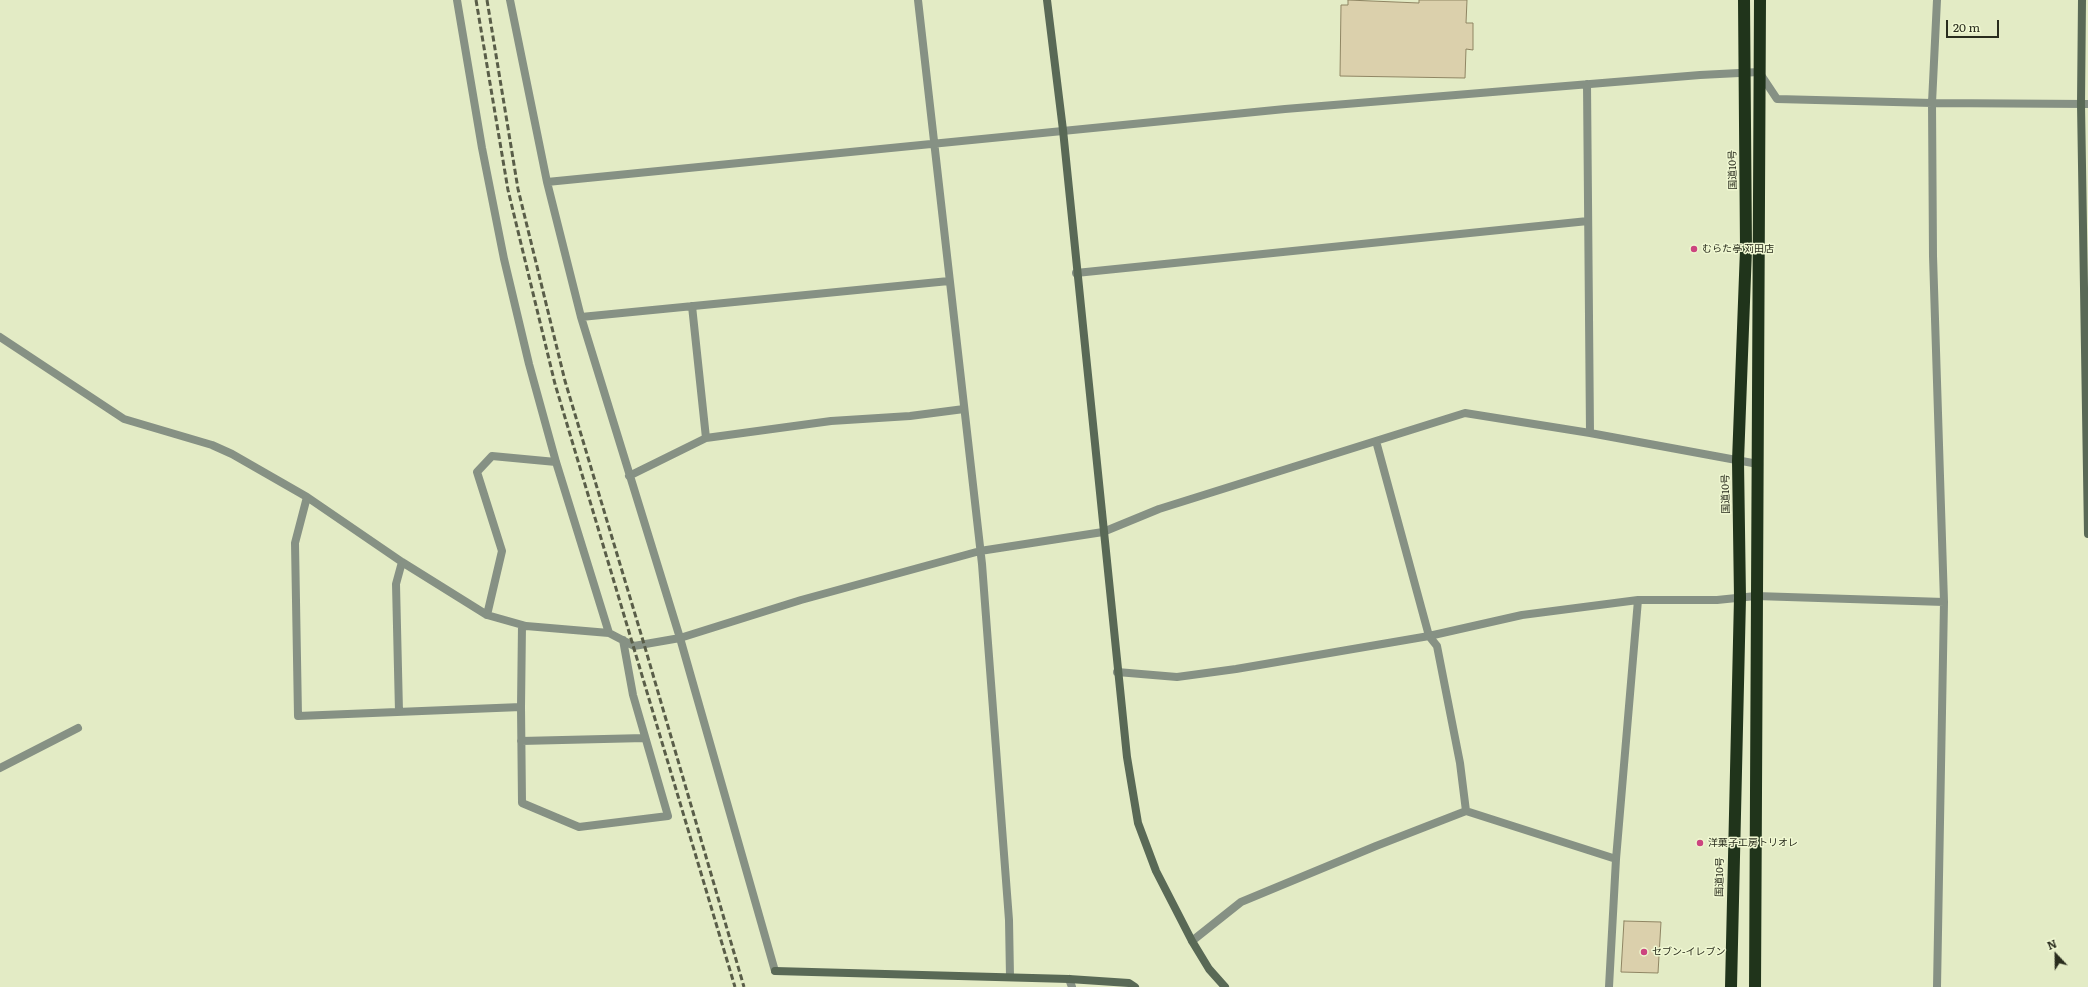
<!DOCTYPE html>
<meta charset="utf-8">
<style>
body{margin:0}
#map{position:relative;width:2088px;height:987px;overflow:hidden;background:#e3ebc5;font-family:Literata,serif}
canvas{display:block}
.north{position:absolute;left:2036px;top:935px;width:40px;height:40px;-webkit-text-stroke:3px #f0f8d2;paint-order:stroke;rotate:338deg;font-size:11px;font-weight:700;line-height:16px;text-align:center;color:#292c1d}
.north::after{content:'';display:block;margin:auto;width:14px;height:18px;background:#292c1d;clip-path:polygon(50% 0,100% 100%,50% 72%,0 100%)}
.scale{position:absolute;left:1946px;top:20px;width:53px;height:18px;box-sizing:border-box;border:2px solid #292c1d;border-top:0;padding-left:5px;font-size:12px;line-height:14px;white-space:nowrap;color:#292c1d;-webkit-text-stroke:3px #f0f8d2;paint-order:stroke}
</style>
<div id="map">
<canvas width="2088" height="987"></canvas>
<div class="north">N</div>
<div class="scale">20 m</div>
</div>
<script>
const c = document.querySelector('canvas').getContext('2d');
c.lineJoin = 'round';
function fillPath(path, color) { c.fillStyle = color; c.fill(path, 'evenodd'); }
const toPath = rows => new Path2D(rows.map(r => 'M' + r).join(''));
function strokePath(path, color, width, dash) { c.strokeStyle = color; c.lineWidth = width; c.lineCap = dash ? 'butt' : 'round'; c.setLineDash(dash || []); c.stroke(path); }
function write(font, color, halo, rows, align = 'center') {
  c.font = font + ' Literata,"Noto Sans JP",serif'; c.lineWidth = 3; c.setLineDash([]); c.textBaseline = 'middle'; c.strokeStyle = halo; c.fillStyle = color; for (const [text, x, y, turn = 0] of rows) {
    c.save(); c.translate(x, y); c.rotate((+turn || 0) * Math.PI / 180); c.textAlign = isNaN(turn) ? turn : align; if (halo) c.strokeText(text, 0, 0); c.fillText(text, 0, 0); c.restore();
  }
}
const building = toPath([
 [1348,0,1419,3,1419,0,1467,0,1466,23,1473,23,1473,50,1466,49,1465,78,1340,76,1341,5,1348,5,1348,0],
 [1624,921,1661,922,1658,973,1621,972,1624,921]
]);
fillPath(building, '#dbd0ac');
strokePath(building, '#8f8563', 1);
strokePath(toPath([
 [457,0,482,148,504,259,529,364,556,462,609,633],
 [510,0,547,182,581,317,680,638,775,971],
 [918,0,982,564,1009,920,1010,977],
 [1937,0,1932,103,1933,256,1944,602,1937,987],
 [1587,84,1590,433],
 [547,182,1285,109,1700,75,1759,72,1777,99,1932,103,2088,104],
 [1076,273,1588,221],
 [692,306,706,438],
 [581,317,949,281],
 [0,337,124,419,212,445,232,454,307,497,402,562,487,615,526,626,609,633,634,646,680,638,801,600,980,551,1103,532,1159,509,1465,413,1590,433,1758,464],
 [1376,441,1429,636,1437,646,1460,763,1466,811],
 [629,476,706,438,831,421,910,416,964,409],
 [307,497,295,543,298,716,521,707,522,625],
 [487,615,502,551,477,472,492,456,556,462],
 [1117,672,1177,677,1236,669,1429,636,1522,615,1638,600,1717,600,1756,596,1944,602],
 [521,707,522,803,579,827,668,816,633,695,623,640],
 [399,712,396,584,402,562],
 [521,741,645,738],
 [0,768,78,728],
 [1192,941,1241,902,1376,846,1466,811,1616,859],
 [1069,979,1072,987],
 [1609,987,1616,859,1638,600]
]), '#869184', 8);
strokePath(toPath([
 [1047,0,1063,130,1127,757,1138,823,1156,871,1192,941,1209,969,1225,987],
 [2082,0,2081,104,2088,534],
 [775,971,1069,979,1129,983,1135,987]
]), '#596956', 8);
strokePath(toPath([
 [1731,987,1740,598,1738,461,1746,249,1744,0],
 [1755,987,1760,0]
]), '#20341b', 12);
strokePath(toPath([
 [476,0,508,190,555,384,735,987],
 [487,0,518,189,565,381,644,644,744,987]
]), '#595d48', 3, [6, 3]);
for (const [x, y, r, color] of [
 [1694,249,4,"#cc447f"],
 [1700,843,4,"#cc447f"],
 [1644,952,4,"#cc447f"]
]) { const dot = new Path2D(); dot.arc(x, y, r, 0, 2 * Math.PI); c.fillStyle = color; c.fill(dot); strokePath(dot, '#f0f8d2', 1.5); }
write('10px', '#292c1d', '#f0f8d2', [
 ["国道10号",1733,170,-91],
 ["国道10号",1726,494,-91],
 ["国道10号",1720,877,-89]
]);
write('10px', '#292c1d', '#f0f8d2', [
 ["むらた亭 苅田店",1702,249],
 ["洋菓子工房トリオレ",1708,843],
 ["セブン-イレブン",1652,952]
], 'left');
</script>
